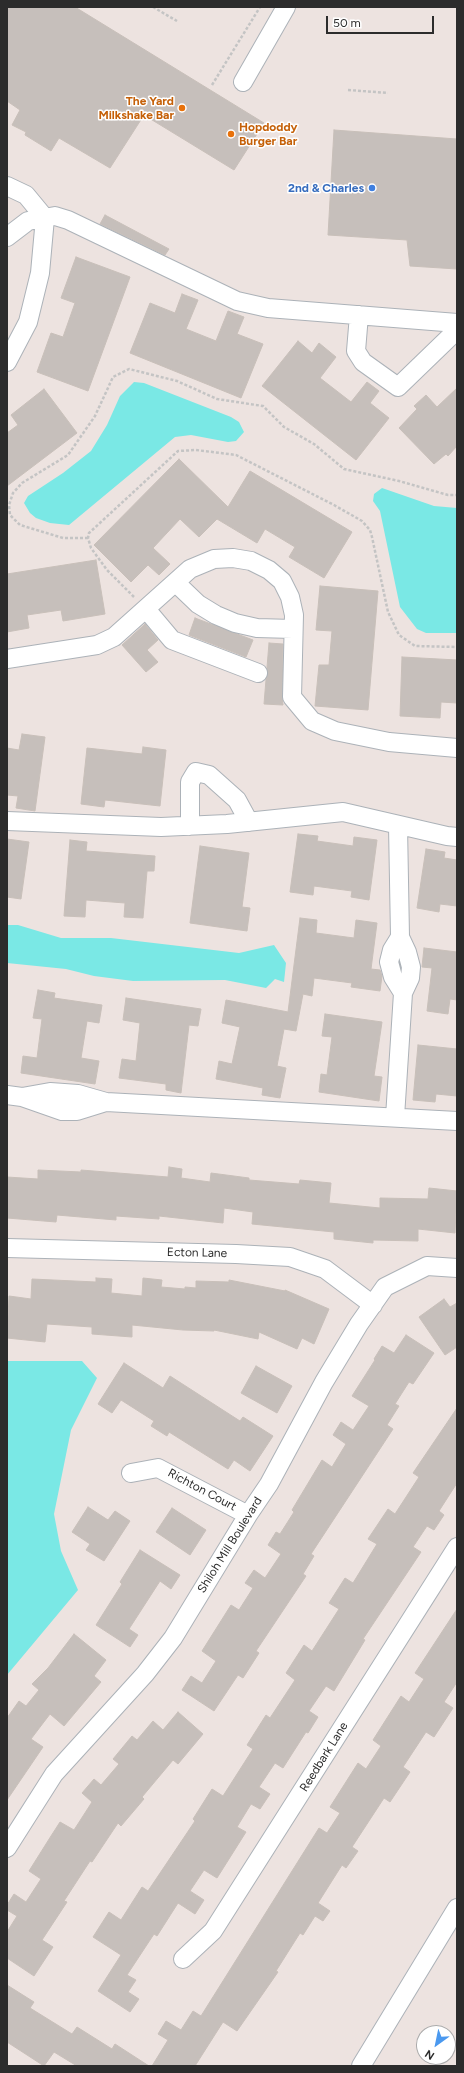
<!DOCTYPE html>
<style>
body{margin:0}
#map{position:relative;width:464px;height:2073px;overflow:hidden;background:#ede3e0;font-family:Figtree,sans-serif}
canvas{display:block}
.frame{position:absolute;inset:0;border:8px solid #2c2c2c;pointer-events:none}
.north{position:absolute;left:416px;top:2025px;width:40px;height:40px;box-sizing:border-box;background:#fff;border:1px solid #ababab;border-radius:50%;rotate:213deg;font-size:11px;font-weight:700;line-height:16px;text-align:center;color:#2c2c2c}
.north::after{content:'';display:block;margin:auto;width:14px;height:18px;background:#4b99ef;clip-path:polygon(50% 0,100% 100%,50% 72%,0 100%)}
.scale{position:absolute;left:326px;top:16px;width:108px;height:18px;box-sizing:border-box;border:2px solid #2c2c2c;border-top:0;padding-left:5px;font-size:12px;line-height:14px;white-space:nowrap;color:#2c2c2c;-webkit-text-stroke:3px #fff;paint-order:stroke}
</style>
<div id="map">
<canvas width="464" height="2073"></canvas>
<div class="frame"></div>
<div class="north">N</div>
<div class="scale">50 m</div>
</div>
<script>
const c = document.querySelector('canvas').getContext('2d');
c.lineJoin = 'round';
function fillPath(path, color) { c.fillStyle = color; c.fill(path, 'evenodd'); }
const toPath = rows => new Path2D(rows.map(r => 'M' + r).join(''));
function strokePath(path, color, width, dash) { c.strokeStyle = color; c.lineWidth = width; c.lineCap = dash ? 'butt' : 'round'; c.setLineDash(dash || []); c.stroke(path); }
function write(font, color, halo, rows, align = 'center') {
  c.font = font + ' Figtree,sans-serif'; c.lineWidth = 3; c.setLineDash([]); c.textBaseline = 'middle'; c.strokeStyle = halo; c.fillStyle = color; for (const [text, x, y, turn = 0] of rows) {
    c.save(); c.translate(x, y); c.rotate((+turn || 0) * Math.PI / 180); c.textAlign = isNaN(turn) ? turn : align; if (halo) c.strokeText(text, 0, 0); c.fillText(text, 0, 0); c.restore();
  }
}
fillPath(toPath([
 [134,382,144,383,231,417,239,422,244,432,236,441,228,442,191,435,175,437,69,525,50,523,36,518,30,513,24,503,28,496,63,473,91,451,107,425,120,396],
 [382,488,434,506,457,508,457,633,426,633,417,629,400,607,380,511,373,501,374,494],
 [7,925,18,925,61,938,111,938,239,953,274,945,286,963,284,982,275,979,266,988,225,980,133,981,94,976,66,969,7,963],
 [7,1361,82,1361,97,1378,71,1430,54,1514,61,1551,78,1590,7,1675]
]), '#7ae8e5');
const building = toPath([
 [7,7,75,7,264,123,234,170,144,115,110,168,59,138,51,151,25,135,26,132,12,125,20,110,7,101,7,7],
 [334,130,457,139,457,269,410,266,407,240,328,235,334,130],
 [105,215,169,249,165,255,100,224,105,215],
 [76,257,130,277,88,391,37,372,51,333,63,337,75,303,61,298,76,257],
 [182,294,198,300,186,329,216,341,228,311,244,317,237,334,263,344,241,398,130,353,150,303,175,313,182,294],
 [298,341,312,353,319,343,336,357,320,378,351,402,367,382,379,391,370,403,389,418,356,460,262,386,298,341],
 [457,388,457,446,448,456,446,454,434,464,399,428,417,409,414,406,426,395,437,407,457,388],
 [44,389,77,433,7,486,7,433,18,425,11,415,44,389],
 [179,459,228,507,250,471,352,532,324,578,289,557,295,547,265,529,257,543,217,519,199,537,180,519,153,548,170,564,159,575,148,565,131,582,94,545,179,459],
 [96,560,105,614,63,621,61,610,27,615,29,628,7,632,7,574,96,560],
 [320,586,378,591,368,710,315,706,319,665,329,665,332,631,316,630,320,586],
 [195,618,253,640,246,657,189,635,195,618],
 [145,624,158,640,147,650,158,662,146,672,122,645,145,624],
 [269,643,283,644,282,697,283,705,264,704,269,643],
 [402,657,457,660,457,703,441,702,440,718,400,716,402,657],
 [22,734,45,737,35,811,16,808,18,796,7,795,7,748,19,750,22,734],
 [143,747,166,750,160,806,105,800,104,807,81,804,87,748,142,754,143,747],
 [298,834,318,836,317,841,353,846,354,837,377,840,369,900,351,897,352,891,314,886,313,895,290,892,298,834],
 [7,839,29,842,21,899,7,897,7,839],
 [70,840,87,842,86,851,155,856,154,871,147,871,143,918,124,917,125,903,86,900,85,917,64,916,70,840],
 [200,846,249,853,242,907,250,908,247,931,190,923,200,846],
 [426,849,445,852,444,858,457,860,457,906,440,904,439,912,417,908,426,849],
 [300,918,317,920,316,933,354,938,356,920,377,923,371,969,380,970,382,976,380,991,351,987,352,983,314,978,312,996,303,994,296,1031,284,1029,277,1066,286,1068,280,1098,262,1095,263,1088,216,1079,219,1061,232,1064,240,1027,222,1023,226,1000,288,1012,300,918],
 [424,948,457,952,457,1000,450,999,448,1014,427,1011,432,968,422,967,424,948],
 [38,990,55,993,54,998,102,1005,99,1023,87,1021,81,1058,99,1061,95,1084,21,1073,23,1056,37,1058,42,1019,33,1018,38,990],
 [126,998,201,1009,198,1026,189,1025,181,1093,166,1090,166,1084,119,1078,122,1059,136,1061,140,1023,123,1020,126,998],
 [325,1014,382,1022,374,1076,382,1077,379,1101,319,1092,321,1074,327,1075,332,1037,322,1036,325,1014],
 [418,1045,457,1049,457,1096,436,1094,435,1102,413,1100,418,1045],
 [169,1167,182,1169,181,1178,210,1182,211,1173,249,1178,249,1180,299,1184,300,1180,331,1183,329,1203,380,1208,380,1198,428,1199,429,1188,457,1191,455,1233,418,1229,418,1241,373,1240,373,1243,334,1239,334,1232,252,1224,253,1212,224,1208,223,1223,159,1216,159,1219,116,1216,116,1220,57,1215,56,1222,7,1218,7,1177,38,1179,38,1170,81,1172,81,1170,168,1177,169,1167],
 [96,1278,112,1279,111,1293,142,1296,143,1278,162,1280,161,1287,185,1289,185,1287,196,1288,196,1281,229,1282,229,1280,285,1291,285,1290,329,1309,314,1344,302,1338,297,1349,259,1332,258,1339,214,1330,214,1331,183,1330,132,1325,132,1337,92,1334,92,1327,47,1324,45,1342,7,1338,9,1296,31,1299,32,1279,96,1282,96,1278],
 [444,1299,450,1307,457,1303,457,1347,445,1355,419,1317,444,1299],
 [406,1335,434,1353,413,1384,409,1382,395,1404,399,1406,387,1425,393,1429,311,1554,314,1556,303,1574,306,1576,256,1651,259,1653,243,1678,238,1675,214,1711,182,1690,191,1676,202,1683,216,1661,202,1651,231,1605,239,1610,253,1588,245,1583,254,1570,265,1578,281,1554,268,1545,276,1532,280,1534,294,1512,292,1510,322,1460,332,1467,346,1444,333,1435,341,1422,353,1430,369,1406,352,1396,375,1360,374,1359,382,1346,394,1353,406,1335],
 [124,1363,163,1388,170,1376,240,1421,243,1417,273,1436,250,1471,234,1460,228,1469,169,1432,167,1436,151,1426,154,1421,121,1400,112,1413,98,1404,124,1363],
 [256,1366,292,1386,277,1413,241,1393,256,1366],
 [457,1408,457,1483,439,1511,444,1515,434,1530,427,1526,413,1547,421,1552,363,1639,365,1640,334,1691,326,1686,309,1711,318,1717,308,1733,306,1732,283,1768,275,1763,259,1787,270,1794,260,1809,251,1804,237,1827,246,1832,217,1878,204,1870,190,1891,204,1900,195,1914,178,1903,157,1936,154,1934,127,1975,136,1980,128,1992,139,1999,130,2012,98,1991,121,1955,93,1937,109,1912,121,1920,142,1887,148,1891,195,1821,193,1819,212,1789,223,1796,253,1749,247,1745,266,1715,270,1718,295,1680,286,1673,304,1645,312,1651,339,1609,329,1603,345,1578,353,1583,377,1544,368,1539,388,1509,395,1514,419,1477,413,1473,457,1408],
 [88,1507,108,1520,115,1511,130,1521,104,1561,86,1550,90,1544,72,1532,88,1507],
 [172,1508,206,1530,190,1555,156,1532,172,1508],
 [140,1550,180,1575,171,1589,160,1581,129,1629,138,1635,130,1647,96,1625,122,1584,120,1582,140,1550],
 [457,1609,457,1682,444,1702,453,1708,434,1737,426,1732,403,1767,410,1772,390,1802,384,1798,352,1847,358,1851,346,1868,342,1865,318,1903,330,1911,323,1921,315,1916,303,1935,300,1933,276,1971,278,1972,237,2031,223,2022,195,2066,152,2066,168,2040,158,2034,166,2021,181,2030,193,2011,201,2016,319,1828,327,1833,340,1813,330,1807,358,1763,366,1769,381,1746,373,1740,401,1696,409,1702,424,1679,415,1673,457,1609],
 [74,1634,106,1660,94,1676,101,1682,64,1726,50,1714,31,1739,43,1747,7,1800,7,1718,19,1701,26,1706,39,1690,32,1684,48,1668,74,1634],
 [178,1712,203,1734,178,1764,173,1760,142,1797,144,1799,121,1826,118,1823,92,1862,90,1861,64,1901,67,1902,42,1940,53,1947,34,1976,7,1958,7,1932,17,1916,7,1910,7,1905,14,1894,26,1902,41,1879,29,1871,51,1836,60,1822,74,1830,92,1802,82,1793,94,1779,101,1785,119,1764,113,1759,132,1736,137,1740,153,1721,163,1730,178,1712],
 [7,1985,34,2002,30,2008,72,2034,77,2027,112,2049,115,2044,149,2066,77,2066,54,2052,44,2066,7,2042,7,1985]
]);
fillPath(building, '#c6bfbb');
strokePath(building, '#c8bfb9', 1);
const minor = toPath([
 [243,82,286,7],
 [7,186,26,195,45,218,40,273,28,322,7,362],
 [7,237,28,221,55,216,68,220,237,301,268,308,457,323],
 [359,315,356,351,363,362,398,387,457,330],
 [176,583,198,604,216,615,235,623,257,628,293,629],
 [146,609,172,640,258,673],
 [7,659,97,645,114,637,190,569,214,559,233,558,251,561,269,570,282,581,290,597,294,615,292,697,312,721,335,731,389,742,457,748],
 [7,821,161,827,227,824,343,812,447,836,457,837],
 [190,826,190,782,196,772,209,775,237,800,249,822],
 [400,937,392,950,389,962,393,977,403,993],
 [7,1095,22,1097,62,1111,77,1111,106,1102],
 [22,1097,50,1092,78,1094,106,1102,457,1121],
 [395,1117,403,993,410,978,411,967,407,952,400,937,398,825],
 [7,1248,236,1254,290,1257,325,1269,373,1305],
 [131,1473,158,1468,248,1515],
 [7,1848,54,1774,145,1674,173,1638,248,1515,269,1484,324,1382,359,1324,385,1287,427,1266,457,1268],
 [183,1959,213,1931,457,1547],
 [361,2066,457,1908]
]);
strokePath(minor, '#acb2b8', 20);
strokePath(toPath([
 [153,7,177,21],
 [212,85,260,7],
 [348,90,388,93],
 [88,538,63,538,20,525,10,515,9,505,13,493,22,483,68,455,95,416,113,377,129,369,177,381,217,399,263,406,284,427,314,444,344,469,399,481,448,495,457,495],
 [134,597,107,570,91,548,88,538,89,533,178,451,196,450,236,455,334,505,362,521,370,530,372,537,388,612,399,635,415,646,457,647]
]), '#c4c4c4', 2.5, [3, 2]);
strokePath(minor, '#fff', 18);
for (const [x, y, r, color] of [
 [182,108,4,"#e8710a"],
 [231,134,4,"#e8710a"],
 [372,188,4,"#3f7fe0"]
]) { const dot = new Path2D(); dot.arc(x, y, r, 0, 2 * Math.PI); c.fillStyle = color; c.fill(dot); strokePath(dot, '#fff', 1.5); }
write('bold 12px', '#c56008', '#fff', [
 ["The Yard",174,101],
 ["Milkshake Bar",174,115],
 ["Hopdoddy",239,127,"left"],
 ["Burger Bar",239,141,"left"]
], 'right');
write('bold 12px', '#366cbe', '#fff', [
 ["2nd & Charles",364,188]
], 'right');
write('12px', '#2c2c2c', '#fff', [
 ["Ecton Lane",197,1253,1],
 ["Richton Court",202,1490,28],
 ["Shiloh Mill Boulevard",230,1545,-58],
 ["Reedbark Lane",324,1757,-58]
]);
</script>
